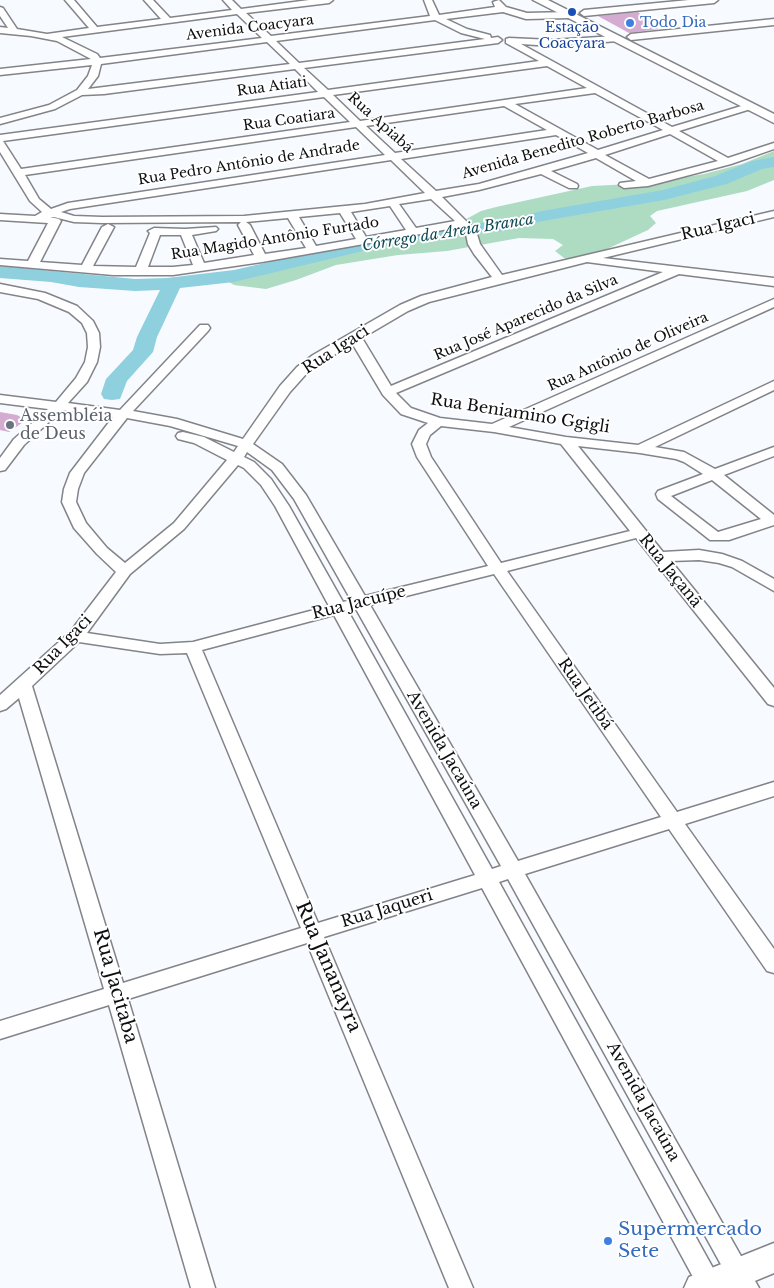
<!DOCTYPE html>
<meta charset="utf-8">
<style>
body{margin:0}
canvas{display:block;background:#f7faff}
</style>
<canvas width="774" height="1288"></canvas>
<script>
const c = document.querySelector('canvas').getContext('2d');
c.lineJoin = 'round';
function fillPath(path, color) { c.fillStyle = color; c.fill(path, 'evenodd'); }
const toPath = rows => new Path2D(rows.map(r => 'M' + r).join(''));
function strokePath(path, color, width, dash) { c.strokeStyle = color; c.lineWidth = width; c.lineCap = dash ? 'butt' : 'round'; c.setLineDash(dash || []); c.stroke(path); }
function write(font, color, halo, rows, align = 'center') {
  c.font = font + ' "Libre Baskerville",serif'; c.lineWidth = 4; c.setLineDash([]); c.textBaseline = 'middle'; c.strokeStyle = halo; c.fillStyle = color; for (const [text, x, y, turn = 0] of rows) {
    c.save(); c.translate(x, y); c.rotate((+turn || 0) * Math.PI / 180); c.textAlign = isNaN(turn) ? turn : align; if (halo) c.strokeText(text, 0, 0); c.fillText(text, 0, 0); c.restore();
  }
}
fillPath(toPath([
 [774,151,774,180,747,191,657,211,650,216,656,223,648,230,579,262,564,258,555,251,563,245,553,239,519,238,447,251,398,255,336,265,296,280,266,289,234,285,224,279,224,277,248,271,327,252,450,228,481,211,496,207,592,186,650,183,704,174,742,164]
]), '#aedcc3');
fillPath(toPath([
 [774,157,774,167,762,169,727,184,664,200,543,221,503,231,437,237,388,245,234,282,180,288,157,337,153,352,127,381,120,399,112,400,104,399,101,394,106,379,133,350,137,337,160,290,135,291,79,287,51,282,0,278,0,266,135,279,167,278,234,270,388,235,437,227,503,221,542,211,663,190,715,176,752,161,774,157]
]), '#8fd0de');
fillPath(toPath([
 [638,12,658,29,629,33,598,16],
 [0,412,17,415,26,420,9,432,0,430]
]), '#d5acd1');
const minor = toPath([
 [65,0,74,0,97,27,161,19,144,0,153,0,170,18,232,10,223,0,232,0,241,9,309,0,333,0,329,3,246,13,271,36,430,16,424,0,432,0,439,15,495,7,493,2,499,0,506,7,527,13,569,12,573,15,569,18,526,19,503,12,446,19,467,29,490,35,491,38,498,37,502,40,498,43,304,68,328,90,539,61,506,43,506,39,509,38,552,40,615,36,619,39,618,41,552,46,521,44,672,127,748,104,751,103,756,106,754,108,679,131,728,158,774,143,774,149,731,164,648,186,624,188,619,185,620,183,636,181,596,158,551,171,577,184,578,186,577,188,569,188,541,174,479,190,442,197,476,231,480,244,502,275,774,211,774,217,603,258,774,278,774,286,679,274,396,393,411,408,440,418,492,424,774,299,774,307,509,427,566,437,638,445,774,381,774,390,655,447,684,452,715,469,774,447,774,456,724,475,774,515,774,525,729,540,710,540,658,499,656,494,658,491,703,474,684,462,676,459,640,453,578,446,663,552,699,550,722,554,742,561,774,579,774,591,732,567,719,563,699,560,671,561,774,688,774,706,768,704,636,538,507,571,677,812,774,782,774,796,685,824,774,949,774,973,767,971,669,829,525,874,759,1288,734,1288,508,879,499,882,724,1288,699,1288,482,888,324,937,473,1288,449,1288,307,943,128,999,215,1288,191,1288,109,1005,0,1039,0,1021,104,989,19,698,6,709,0,711,0,695,70,632,116,572,97,554,74,528,62,502,64,489,70,473,113,417,62,410,24,445,5,470,0,471,0,458,14,439,48,409,0,403,0,395,56,402,76,378,85,362,88,347,87,333,82,323,69,312,38,299,0,292,0,284,45,293,77,306,93,321,99,333,100,347,97,362,87,382,68,403,120,410,200,325,208,325,210,328,208,331,133,411,177,419,243,439,280,386,297,367,313,355,400,305,421,296,492,277,474,254,468,244,466,234,460,227,262,262,173,275,113,275,0,265,0,259,28,261,48,223,0,220,0,214,35,216,42,212,30,201,0,152,0,135,318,92,295,69,104,94,82,95,55,109,0,124,0,118,49,105,77,90,88,76,92,65,0,75,0,69,91,59,57,41,31,36,0,33,0,27,8,28,0,16,0,7,3,8,17,29,47,34,89,28,65,0],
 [237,14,262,38,100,58,97,54,62,37,237,14],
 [435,20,461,33,485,39,299,63,276,41,435,20],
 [267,42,290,64,88,89,98,76,101,64,267,42],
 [547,66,587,88,360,121,333,95,547,66],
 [595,93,663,130,598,150,515,104,595,93],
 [324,97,350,122,21,169,3,141,324,97],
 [504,106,547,130,395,153,366,126,504,106],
 [356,127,385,155,68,203,51,209,39,199,25,175,356,127],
 [670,134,718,161,649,179,605,155,670,134],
 [556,135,588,153,479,184,436,191,401,159,556,135],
 [391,160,425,193,365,204,244,216,102,217,74,216,61,212,70,209,391,160],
 [431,199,455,221,416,228,399,204,431,199],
 [390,206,406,230,366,237,351,212,390,206],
 [340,213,356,239,316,246,299,217,340,213],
 [50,217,54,217,74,222,102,223,241,222,238,225,254,255,204,263,192,235,216,231,218,229,216,227,185,229,154,228,148,231,150,233,136,267,93,266,114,227,108,224,102,227,82,265,40,262,61,221,59,219,50,217],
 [288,218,306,248,265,254,250,225,246,222,288,218],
 [160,235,181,235,193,265,173,267,148,267,160,235],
 [587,262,663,272,391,386,362,338,408,311,429,302,587,262],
 [352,343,383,395,401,414,428,423,419,430,412,444,417,457,488,566,365,596,306,495,282,464,253,444,290,392,307,373,352,343],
 [127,418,170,426,238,446,234,452,204,437,183,432,178,433,176,436,178,439,194,443,227,460,174,523,125,563,107,548,86,523,76,502,78,489,84,473,127,418],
 [441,426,494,432,561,444,630,531,501,563,431,457,426,444,430,435,441,426],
 [247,452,272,470,294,499,351,600,343,602,289,506,271,479,254,462,244,457,247,452],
 [238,465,244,468,261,485,275,506,329,606,193,642,160,644,87,633,130,574,184,529,238,465],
 [712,480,761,519,718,532,671,496,712,480],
 [494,574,661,817,518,861,370,605,494,574],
 [356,609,501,866,492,869,348,611,356,609],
 [334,615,475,875,318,923,202,650,334,615],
 [79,642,160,654,187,653,301,928,123,983,32,686,79,642],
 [689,0,718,0,714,3,584,16,580,13,584,10,689,0],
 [774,19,774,25,631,40,627,37,631,34,774,19]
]);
const major = toPath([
 [533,0,548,0,774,114,774,123,533,0],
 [774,1243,774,1273,738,1288,684,1288,689,1277,774,1243]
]);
strokePath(minor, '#828489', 3);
strokePath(major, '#828489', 3);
fillPath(minor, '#fff');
fillPath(major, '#fff');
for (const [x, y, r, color] of [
 [572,12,5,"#1a4fb4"],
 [630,23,5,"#3f7fe0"],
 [10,425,5,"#6b7280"],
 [608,1241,5,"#3f7fe0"]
]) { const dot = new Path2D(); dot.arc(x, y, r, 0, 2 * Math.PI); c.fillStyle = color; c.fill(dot); strokePath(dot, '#fff', 2); }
write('14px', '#366cbe', '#fff', [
 ["Todo Dia",640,23]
], 'left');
write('14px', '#0d0e10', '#fff', [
 ["Avenida Coacyara",250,28,-7],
 ["Rua Atiati",272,87,-8],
 ["Rua Coatiara",289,120,-8],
 ["Rua Apiabá",380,123,42],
 ["Avenida Benedito Roberto Barbosa",583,140,-16],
 ["Rua Pedro Antônio de Andrade",249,163,-9],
 ["Rua Magido Antônio Furtado",275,239,-9],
 ["Rua José Aparecido da Silva",526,318,-23],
 ["Rua Antônio de Oliveira",628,352,-24]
]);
write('14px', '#164399', '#fff', [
 ["Estação",572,28],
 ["Coacyara",572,44]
]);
write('italic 15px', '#0e4953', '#fff', [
 ["Córrego da Areia Branca",448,233,-9]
]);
write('16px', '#0d0e10', '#fff', [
 ["Rua Igaci",718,227,-13],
 ["Rua Igaci",336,350,-33],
 ["Rua Beniamino Ggigli",520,414,9],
 ["Rua Jaçanã",670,571,51],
 ["Rua Jacuípe",359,603,-14],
 ["Rua Igaci",63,645,-46],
 ["Rua Jetibá",585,694,55],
 ["Avenida Jacaúna",444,750,60],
 ["Rua Jaqueri",387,909,-17],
 ["Avenida Jacaúna",643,1102,61]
]);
write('16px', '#5b616d', '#fff', [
 ["Assembléia",20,416],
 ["de Deus",20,434]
], 'left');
write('19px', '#0d0e10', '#fff', [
 ["Rua Jananayra",328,967,67],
 ["Rua Jacitaba",115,986,74]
]);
write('19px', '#366cbe', '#fff', [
 ["Supermercado",618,1230],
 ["Sete",618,1252]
], 'left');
</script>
